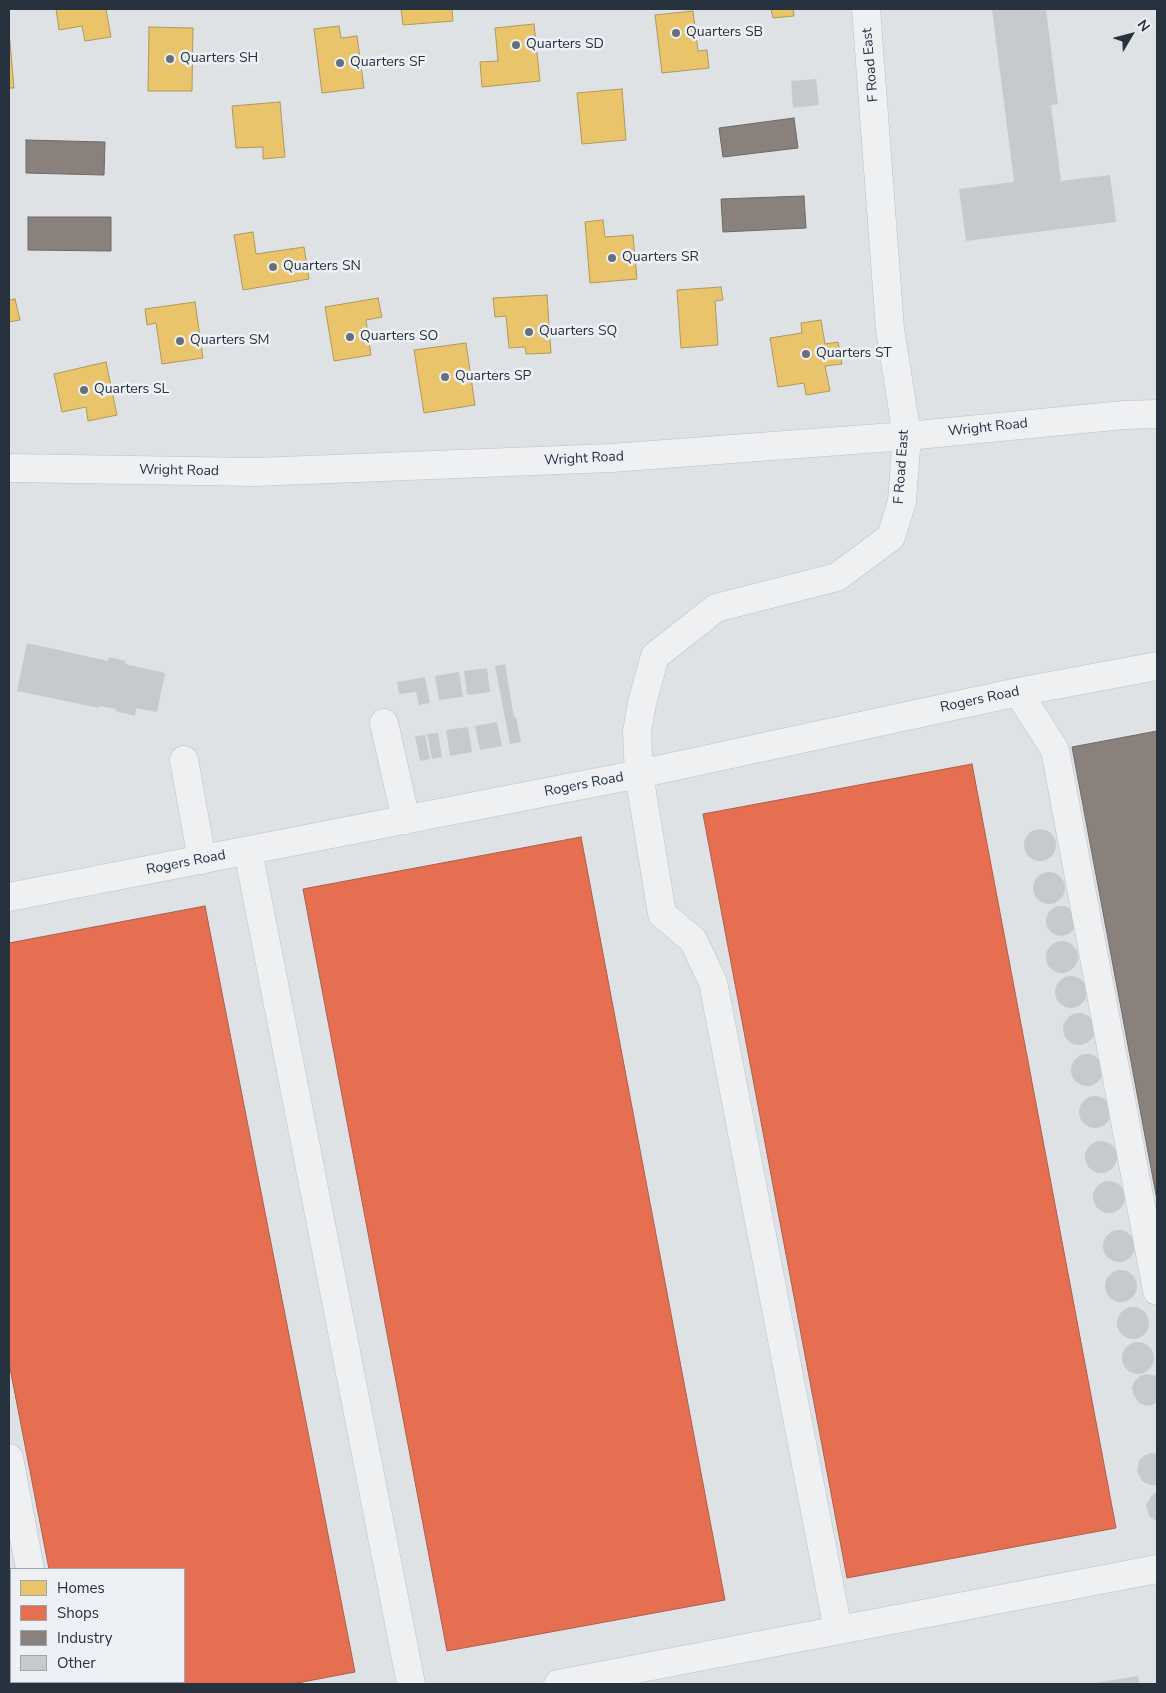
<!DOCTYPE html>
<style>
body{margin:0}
#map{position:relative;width:1166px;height:1693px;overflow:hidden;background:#dfe2e5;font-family:"Nunito Sans",sans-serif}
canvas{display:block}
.frame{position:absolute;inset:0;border:10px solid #26323e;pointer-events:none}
.legend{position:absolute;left:10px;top:1568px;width:175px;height:115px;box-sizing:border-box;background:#edf1f5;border:1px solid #9da5ac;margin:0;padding:6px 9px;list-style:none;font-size:15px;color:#26323e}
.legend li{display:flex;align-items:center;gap:10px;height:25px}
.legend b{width:25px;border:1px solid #9da5ac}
.north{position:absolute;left:1106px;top:10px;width:50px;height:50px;-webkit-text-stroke:4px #edf1f5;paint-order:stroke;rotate:53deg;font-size:14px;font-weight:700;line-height:20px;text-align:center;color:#26323e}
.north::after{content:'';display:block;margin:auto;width:18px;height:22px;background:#26323e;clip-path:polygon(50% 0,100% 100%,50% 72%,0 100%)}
</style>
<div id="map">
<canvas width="1166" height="1693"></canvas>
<div class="frame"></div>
<ul class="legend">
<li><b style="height:14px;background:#e9c46a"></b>Homes</li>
<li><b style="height:14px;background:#e76f51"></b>Shops</li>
<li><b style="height:14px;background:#8a817c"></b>Industry</li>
<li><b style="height:14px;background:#c7cacd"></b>Other</li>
</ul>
<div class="north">N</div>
</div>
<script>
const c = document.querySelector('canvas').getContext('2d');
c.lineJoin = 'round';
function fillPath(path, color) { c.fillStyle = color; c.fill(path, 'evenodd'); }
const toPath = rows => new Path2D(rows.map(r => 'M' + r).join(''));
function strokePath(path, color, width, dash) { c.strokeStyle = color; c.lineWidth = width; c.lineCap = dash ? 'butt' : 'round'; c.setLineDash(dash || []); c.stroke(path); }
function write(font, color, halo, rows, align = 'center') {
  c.font = font + ' "Nunito Sans",sans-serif'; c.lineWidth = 5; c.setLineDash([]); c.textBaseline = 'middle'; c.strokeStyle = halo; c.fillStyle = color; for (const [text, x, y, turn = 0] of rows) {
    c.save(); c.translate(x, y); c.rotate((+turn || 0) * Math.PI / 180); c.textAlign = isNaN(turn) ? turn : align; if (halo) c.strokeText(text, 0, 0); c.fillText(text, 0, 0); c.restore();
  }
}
const homes = toPath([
 [56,9,106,9,111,37,85,41,82,26,59,30,56,9],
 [401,9,452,9,453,21,403,25,401,9],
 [771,9,793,9,794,16,773,18,771,9],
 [693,11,698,51,707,50,709,68,662,73,655,15,693,11],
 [534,24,540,81,482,87,480,62,498,61,495,28,534,24],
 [339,26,341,38,357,36,364,88,322,93,314,29,339,26],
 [149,27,193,28,192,91,148,91,149,27],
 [9,31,14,88,9,88,9,31],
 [622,89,626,140,582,144,577,93,622,89],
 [280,102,285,157,263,159,263,147,236,148,232,106,280,102],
 [603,220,605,237,633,235,637,279,590,283,585,222,603,220],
 [253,232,256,254,304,247,309,279,243,290,234,235,253,232],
 [721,287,723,300,715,301,718,345,681,348,677,290,721,287],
 [547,295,551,353,526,354,525,347,509,348,506,316,495,317,493,298,547,295],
 [378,298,382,317,366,320,371,355,334,361,325,307,378,298],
 [15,299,20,320,9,322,9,300,15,299],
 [195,302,203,358,162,364,156,323,147,325,145,309,195,302],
 [821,320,825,344,838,342,842,364,825,366,830,391,806,395,804,383,778,387,770,338,802,333,801,323,821,320],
 [466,343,475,405,424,413,414,350,466,343],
 [106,362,117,415,88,421,86,407,62,412,54,374,106,362]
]);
fillPath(homes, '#e9c46a');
strokePath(homes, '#ae985d', 1);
const shops = toPath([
 [972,764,1116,1528,847,1578,703,814,972,764],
 [581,837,725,1600,447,1651,303,889,581,837],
 [205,906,355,1672,292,1684,71,1684,71,1682,184,1682,184,1569,49,1569,9,1363,9,943,205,906]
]);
fillPath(shops, '#e76f51');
strokePath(shops, '#ad5d4b', 1);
const industry = toPath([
 [794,118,798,148,723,157,719,128,794,118],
 [26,140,105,142,104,175,26,173,26,140],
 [804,196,806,228,723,232,721,199,804,196],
 [28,217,111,217,111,251,28,250,28,217],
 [1157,731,1157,1200,1072,747,1157,731]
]);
fillPath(industry, '#8a817c');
strokePath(industry, '#6c6969', 1);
fillPath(toPath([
 [992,9,1046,9,1058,104,1051,105,1061,181,1110,175,1116,222,966,241,959,189,1014,182],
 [816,79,819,105,793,108,791,81],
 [27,643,108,661,109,657,126,661,125,664,165,673,157,712,136,708,135,716,115,711,116,709,99,706,99,708,17,691],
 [505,664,514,717,516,717,521,742,510,744,495,666],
 [487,668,490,692,467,695,464,671],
 [459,672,463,697,439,700,435,676],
 [425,677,430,703,419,705,416,692,399,694,397,682],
 [497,722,502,746,480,750,475,726],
 [468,727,472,752,450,756,446,730],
 [438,733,442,757,432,759,427,734],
 [425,735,430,759,420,761,415,736],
 '1024 845a16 16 0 1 1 32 0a16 16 0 1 1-32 0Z',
 '1033 888a16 16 0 1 1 32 0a16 16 0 1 1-32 0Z',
 '1046 921a15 15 0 1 1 30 0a15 15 0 1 1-30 0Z',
 '1046 957a16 16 0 1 1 32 0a16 16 0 1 1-32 0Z',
 '1055 992a16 16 0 1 1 32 0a16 16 0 1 1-32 0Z',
 '1063 1029a16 16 0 1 1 32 0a16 16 0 1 1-32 0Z',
 '1071 1070a16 16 0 1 1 32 0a16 16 0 1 1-32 0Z',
 '1079 1112a16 16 0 1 1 32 0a16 16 0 1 1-32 0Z',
 '1085 1157a16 16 0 1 1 32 0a16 16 0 1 1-32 0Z',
 '1093 1197a16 16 0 1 1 32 0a16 16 0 1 1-32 0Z',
 '1103 1246a16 16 0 1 1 32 0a16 16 0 1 1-32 0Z',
 '1105 1286a16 16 0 1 1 32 0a16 16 0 1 1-32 0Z',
 '1117 1323a16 16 0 1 1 32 0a16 16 0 1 1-32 0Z',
 '1122 1358a16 16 0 1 1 32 0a16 16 0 1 1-32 0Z',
 [1146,1374,1153,1375,1157,1377,1157,1402,1152,1405,1146,1406,1139,1403,1133,1394,1132,1387,1135,1381,1140,1376],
 [1150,1453,1157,1454,1157,1484,1155,1485,1150,1485,1142,1481,1137,1471,1139,1460,1144,1456],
 [1157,1492,1157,1522,1149,1516,1146,1505,1152,1495],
 [1138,1676,1140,1684,1095,1684,1095,1683]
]), '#c7cacd');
const minor = toPath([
 [9,468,256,472,611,458,907,436,1124,415,1157,414],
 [1018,692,1055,750,1157,1291],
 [384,723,406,820],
 [184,760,202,860],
 [248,851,411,1684],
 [9,897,639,774,1018,692,1157,666],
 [9,1458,30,1569],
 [838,1630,713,982,693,940,662,914,639,774,637,732,642,703,655,656,716,608,837,577,891,537,902,501,907,436,890,329,866,9],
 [51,1682,52,1684],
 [558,1684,1157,1569]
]);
strokePath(minor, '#bdc0c3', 29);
strokePath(minor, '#eff0f2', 28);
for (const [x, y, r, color] of [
 [676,33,5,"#677078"],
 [516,45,5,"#677078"],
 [170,59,5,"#677078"],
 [340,63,5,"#677078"],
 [612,258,5,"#677078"],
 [273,267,5,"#677078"],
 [529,332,5,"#677078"],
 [350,337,5,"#677078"],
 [180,341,5,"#677078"],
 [806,354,5,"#677078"],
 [445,377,5,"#677078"],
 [84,390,5,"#677078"]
]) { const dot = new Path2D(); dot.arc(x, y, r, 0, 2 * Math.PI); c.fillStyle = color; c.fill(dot); strokePath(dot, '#edf1f5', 2); }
write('14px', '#26323e', '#edf1f5', [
 ["Quarters SB",686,33],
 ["Quarters SD",526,45],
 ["Quarters SH",180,59],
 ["Quarters SF",350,63],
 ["Quarters SR",622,258],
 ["Quarters SN",283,267],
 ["Quarters SQ",539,332],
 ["Quarters SO",360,337],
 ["Quarters SM",190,341],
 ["Quarters ST",816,354],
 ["Quarters SP",455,377],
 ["Quarters SL",94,390]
], 'left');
write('14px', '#26323e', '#edf1f5', [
 ["F Road East",871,65,-95],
 ["Wright Road",988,428,-6],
 ["Wright Road",584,459,-3],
 ["F Road East",902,467,-86],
 ["Wright Road",179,471,1],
 ["Rogers Road",980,700,-12],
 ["Rogers Road",584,785,-11],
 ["Rogers Road",186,863,-11]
]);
</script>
